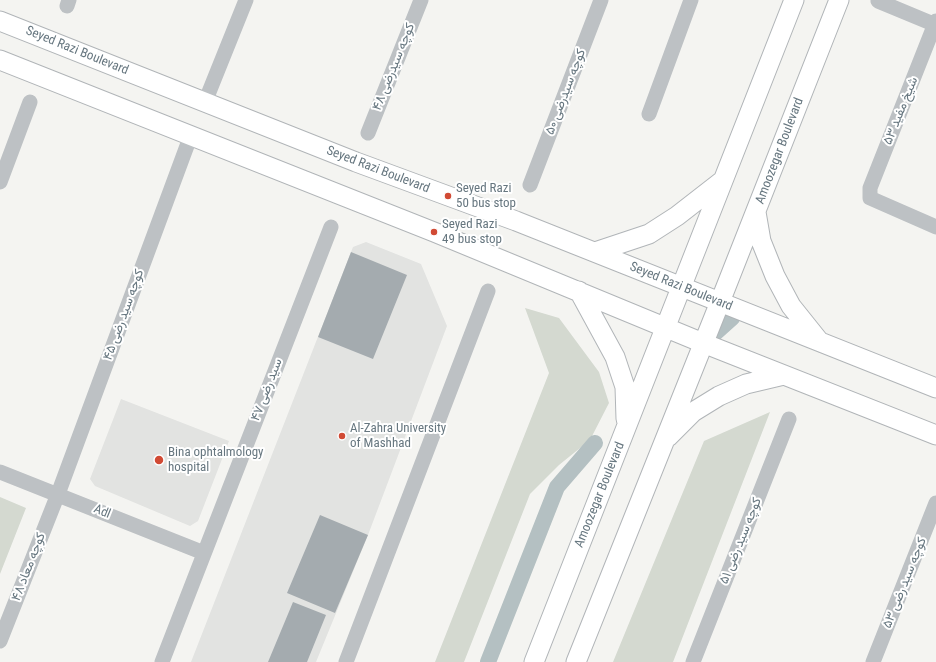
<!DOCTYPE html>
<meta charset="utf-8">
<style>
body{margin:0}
canvas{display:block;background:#f4f4f1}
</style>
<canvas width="936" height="662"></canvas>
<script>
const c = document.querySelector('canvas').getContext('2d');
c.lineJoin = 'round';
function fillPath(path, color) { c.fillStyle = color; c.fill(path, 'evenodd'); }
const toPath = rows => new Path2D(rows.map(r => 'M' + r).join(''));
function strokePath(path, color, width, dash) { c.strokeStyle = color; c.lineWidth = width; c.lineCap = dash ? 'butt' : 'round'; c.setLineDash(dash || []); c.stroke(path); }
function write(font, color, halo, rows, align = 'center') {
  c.font = font + ' "Roboto Condensed",Vazirmatn,sans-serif'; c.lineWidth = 4; c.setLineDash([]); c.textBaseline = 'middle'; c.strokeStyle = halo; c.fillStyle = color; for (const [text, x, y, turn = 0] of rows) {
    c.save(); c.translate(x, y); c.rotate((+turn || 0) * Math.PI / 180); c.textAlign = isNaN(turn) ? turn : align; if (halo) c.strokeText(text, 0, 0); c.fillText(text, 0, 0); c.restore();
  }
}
fillPath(toPath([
 [366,242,421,264,447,326,368,535,316,662,191,662,353,247],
 [121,399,229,441,198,521,190,526,95,486,90,479]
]), '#e2e3e1');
fillPath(toPath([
 [525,308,559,318,599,372,609,403,590,440,559,465,530,494,464,662,435,662,549,373],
 [770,412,673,662,613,662,704,441],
 [0,497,26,508,0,574]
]), '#d4d9d0');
strokePath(toPath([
 [703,344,732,318],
 [488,662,557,487,595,443]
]), '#b4c0c2', 16);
fillPath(toPath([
 [351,252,407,275,373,359,318,337],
 [320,515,368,535,335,613,287,593],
 [293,602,326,615,307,662,268,662]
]), '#a4abaf');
const major = toPath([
 [0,21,356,162,516,221,936,388],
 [0,60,434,232,703,343,936,435],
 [756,212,761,241,775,276,791,306,819,341],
 [595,252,649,234,677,216,722,181],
 [579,291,615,357,625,387,626,419],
 [668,437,693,412,719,396,746,384,784,375],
 [534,662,794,0],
 [576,662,720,302,839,0]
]);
strokePath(major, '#b1b5b8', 21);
strokePath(toPath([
 [878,1,936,25],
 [67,6,69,0],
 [936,21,870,188,870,198,936,227],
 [205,102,246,0],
 [649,114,691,0],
 [368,133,421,0],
 [0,182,30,102],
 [530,185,601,0],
 [0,472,204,553],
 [0,641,58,494,191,135],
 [162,662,331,227],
 [346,662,488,291],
 [693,662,789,419],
 [873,662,936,503]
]), '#bdc1c4', 15);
strokePath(major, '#fff', 19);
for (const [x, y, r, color] of [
 [448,196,4,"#d14a34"],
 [434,232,4,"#d14a34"],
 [342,436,4,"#d14a34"],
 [159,460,5,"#d14a34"]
]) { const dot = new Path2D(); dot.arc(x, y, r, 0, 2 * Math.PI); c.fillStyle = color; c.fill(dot); strokePath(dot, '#fff', 1.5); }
write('13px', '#66767f', '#fff', [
 ["Seyed Razi Boulevard",77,51,22],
 ["کوچه سیدرضی ۴۸",394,67,-68],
 ["کوچه سیدرضی ۵۰",566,92,-69],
 ["شیخ مفید ۵۳",901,111,-68],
 ["Amoozegar Boulevard",780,151,-69],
 ["Seyed Razi Boulevard",378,170,21],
 ["Seyed Razi Boulevard",681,287,22],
 ["کوچه سید رضی ۴۵",124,315,-70],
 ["سید رضی ۴۷",267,390,-69],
 ["Amoozegar Boulevard",600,495,-68],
 ["Adl",102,512,22],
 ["کوچه سید رضی ۵۱",741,541,-68],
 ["کوچه معاد ۴۸",29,567,-69],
 ["کوچه سید رضی ۵۳",905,583,-68]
]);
write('13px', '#66767f', '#fff', [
 ["Seyed Razi",456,189],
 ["50 bus stop",456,204],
 ["Seyed Razi",442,225],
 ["49 bus stop",442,240],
 ["Al-Zahra University",350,429],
 ["of Mashhad",350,444],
 ["Bina ophtalmology",168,453],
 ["hospital",168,468]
], 'left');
</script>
